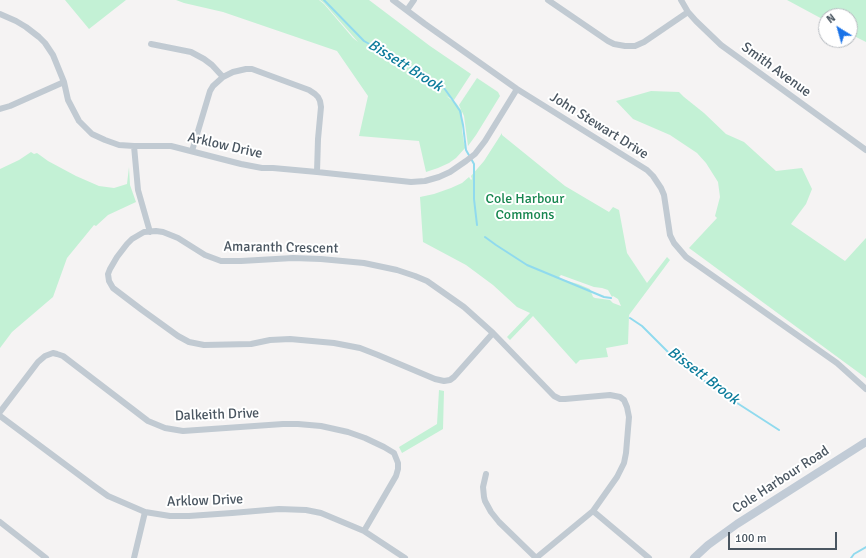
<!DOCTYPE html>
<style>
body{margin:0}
#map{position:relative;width:866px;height:558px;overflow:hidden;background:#f5f3f3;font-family:Signika,sans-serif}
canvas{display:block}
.north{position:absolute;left:818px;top:8px;width:40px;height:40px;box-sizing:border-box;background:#fff;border:1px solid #b7bbc0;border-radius:50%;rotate:323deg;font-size:11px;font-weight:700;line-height:16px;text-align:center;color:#4a5661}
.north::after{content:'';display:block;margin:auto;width:14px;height:18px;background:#1a73e8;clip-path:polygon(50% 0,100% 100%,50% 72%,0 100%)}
.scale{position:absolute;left:728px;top:532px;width:109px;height:18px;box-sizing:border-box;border:2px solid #4a5661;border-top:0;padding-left:5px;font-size:12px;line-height:14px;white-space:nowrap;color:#4a5661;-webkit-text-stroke:3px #fff;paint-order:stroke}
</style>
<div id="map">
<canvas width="866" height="558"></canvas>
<div class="north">N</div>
<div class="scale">100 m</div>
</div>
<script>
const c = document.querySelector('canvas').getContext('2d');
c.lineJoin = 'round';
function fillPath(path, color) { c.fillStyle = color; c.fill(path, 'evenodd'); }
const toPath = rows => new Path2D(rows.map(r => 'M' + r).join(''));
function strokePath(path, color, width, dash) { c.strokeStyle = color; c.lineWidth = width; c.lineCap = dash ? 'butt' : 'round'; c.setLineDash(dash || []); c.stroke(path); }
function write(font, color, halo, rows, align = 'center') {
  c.font = font + ' Signika,sans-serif'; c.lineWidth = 4; c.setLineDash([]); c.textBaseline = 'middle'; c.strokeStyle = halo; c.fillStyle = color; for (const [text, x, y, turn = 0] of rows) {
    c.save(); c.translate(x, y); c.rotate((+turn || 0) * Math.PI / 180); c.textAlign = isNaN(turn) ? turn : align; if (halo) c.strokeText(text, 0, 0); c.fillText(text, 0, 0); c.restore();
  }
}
fillPath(toPath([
 [65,0,126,0,89,29],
 [176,0,319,0,324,4,353,38,358,42,324,3,320,0,369,0,430,46,471,74,454,100,446,96,456,103,462,111,462,130,464,143,466,147,456,158,449,163,438,168,426,172,419,141,359,136,368,96,337,51,223,12,184,3],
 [787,0,866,0,866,42,850,34,850,16,826,16,826,21],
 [477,78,498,92,500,96,476,135,468,146,464,116,459,105],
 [651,91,679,92,684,97,704,113,726,134,744,142,776,171,802,168,812,189,806,204,791,224,794,226,845,261,866,238,866,378,689,248,717,218,715,216,720,197,718,182,706,163,697,153,670,135,633,119,616,101],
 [502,133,502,135,565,186,609,212,613,207,619,210,627,253,647,283,667,257,670,260,629,315,628,344,606,348,608,357,580,360,576,364,533,316,510,340,507,337,530,313,517,307,493,285,466,265,423,242,420,197,434,194,451,188,462,183,469,177,471,180,472,179,471,176,484,161],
 [561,275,594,287,602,288,608,290,612,297,613,296,618,299,621,306,613,303,610,300,595,298,593,297,590,289,578,284,561,279,559,277],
 [31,152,34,154,37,153,48,161,76,176,99,186,114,188,127,184,129,167,130,185,136,202,108,215,96,226,94,225,67,258,53,297,12,332,0,348,0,169,19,160],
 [439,390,444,391,443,429,402,453,399,447,437,424]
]), '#c3f1d5');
strokePath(toPath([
 [324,0,364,41,429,78,444,88,452,99,460,111,463,125,466,150,474,164,474,199,477,225],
 [485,237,496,245,527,265,604,297,611,298],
 [630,318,642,326,672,356,699,377,720,392,779,430],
 [851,558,854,554,866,547]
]), '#90daee', 2);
strokePath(toPath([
 [393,0,425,24,517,89,647,170,653,176,661,188,664,195,670,235,674,243,686,257,837,363,866,389],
 [548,0,608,41,614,44,625,46,635,46,644,42,688,12],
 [681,0,688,12,696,21,721,45,866,150],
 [407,10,414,0],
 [0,14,16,21,26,27,39,37,45,43,53,55,64,82,68,100,79,121,92,134,105,140,119,145,134,146,171,146,241,164,262,168,273,168,317,172,411,182,425,181,439,177,450,172,466,161,475,154,485,141,517,89],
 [151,44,191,52,204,59,212,65,223,77],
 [0,109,10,106,64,82],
 [134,146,138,190,150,232],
 [192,151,210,91,213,86,223,77,233,72,246,69,252,69,309,90,315,94,318,97,320,101,321,107,318,139,317,172],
 [493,333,454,377,450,380,444,381,435,379,378,355,360,348,334,343,290,339,270,340,251,344,204,345,189,342,178,336,142,310,113,288,109,281,108,274,110,269,117,257,127,244,132,239,144,232,156,231,163,232,178,238,205,255,221,261,241,261,293,258,321,259,364,263,397,270,415,276,427,281,464,307,493,333,554,396,560,399,565,399,610,395,620,397,624,400,627,407,629,417,626,453,624,463,617,477,593,511,536,558],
 [0,412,38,362,45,356,53,353,57,354,63,356,148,421,165,428,183,431,283,424,298,424,321,426,348,432,365,438,384,447,394,453,398,463,398,469,396,476,364,531],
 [0,416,94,486,108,496,145,512,170,516,189,516,232,513,279,509,306,510,321,513,364,531,405,558],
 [486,474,483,487,484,497,485,501,491,512,499,522,536,558],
 [593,511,649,558],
 [0,522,46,558],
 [134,558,145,512]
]), '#c1cad2', 6);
strokePath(toPath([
 [694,558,708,545,737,524,866,442]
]), '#c1cbd6', 8);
write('14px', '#4a5661', '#fff', [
 ["Smith Avenue",776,70,36],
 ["John Stewart Drive",599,126,32],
 ["Arklow Drive",225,146,13],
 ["Amaranth Crescent",281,248,1],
 ["Dalkeith Drive",217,415,-2],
 ["Cole Harbour Road",781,480,-33],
 ["Arklow Drive",205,501,-2]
]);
write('14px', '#17864f', '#fff', [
 ["Cole Harbour",525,199],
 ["Commons",525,215]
]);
write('italic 15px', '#0c7c9b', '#fff', [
 ["Bissett Brook",405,66,32],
 ["Bissett Brook",703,376,37]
]);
</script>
